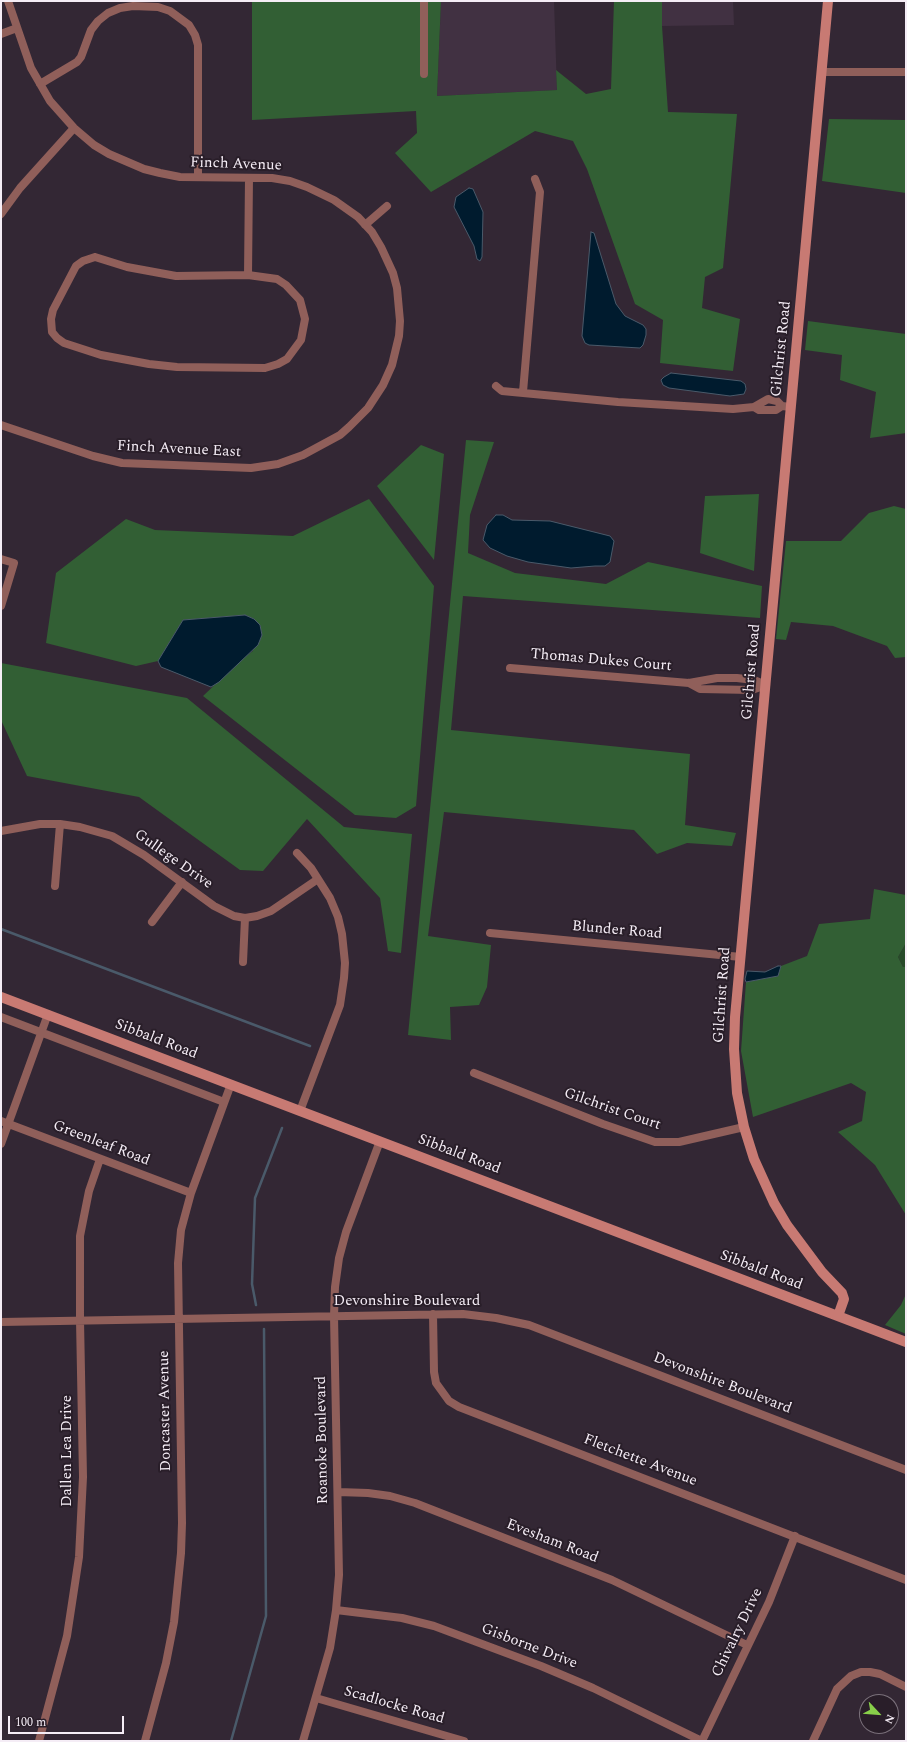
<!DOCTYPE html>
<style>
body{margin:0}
#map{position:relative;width:907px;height:1742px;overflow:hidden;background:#332734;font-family:Spectral,serif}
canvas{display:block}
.frame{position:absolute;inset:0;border:2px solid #f5edf6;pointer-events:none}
.north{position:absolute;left:859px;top:1694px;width:40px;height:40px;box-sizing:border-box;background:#291e29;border:1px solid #7b717b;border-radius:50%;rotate:116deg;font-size:11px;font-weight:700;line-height:16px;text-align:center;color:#f5edf6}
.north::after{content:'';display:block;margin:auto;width:14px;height:18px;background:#88cf4a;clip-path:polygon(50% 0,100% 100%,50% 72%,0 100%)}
.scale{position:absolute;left:8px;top:1716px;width:116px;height:18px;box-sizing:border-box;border:2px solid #f5edf6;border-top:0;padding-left:5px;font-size:12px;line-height:14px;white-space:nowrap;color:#f5edf6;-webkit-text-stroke:3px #291e29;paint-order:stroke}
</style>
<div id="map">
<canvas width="907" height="1742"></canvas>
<div class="frame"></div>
<div class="north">N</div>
<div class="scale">100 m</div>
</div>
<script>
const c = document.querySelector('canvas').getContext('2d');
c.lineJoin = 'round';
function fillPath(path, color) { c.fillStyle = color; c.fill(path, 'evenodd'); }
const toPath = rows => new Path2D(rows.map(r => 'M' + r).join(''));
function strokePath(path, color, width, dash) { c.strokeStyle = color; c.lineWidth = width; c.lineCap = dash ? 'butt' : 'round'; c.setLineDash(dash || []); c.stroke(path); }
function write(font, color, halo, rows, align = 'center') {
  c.font = font + ' Spectral,serif'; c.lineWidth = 4; c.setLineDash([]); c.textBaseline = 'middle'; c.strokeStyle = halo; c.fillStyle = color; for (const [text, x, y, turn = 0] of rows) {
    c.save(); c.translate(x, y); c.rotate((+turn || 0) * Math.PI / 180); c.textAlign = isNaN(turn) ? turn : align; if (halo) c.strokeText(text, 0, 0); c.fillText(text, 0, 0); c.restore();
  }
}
fillPath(toPath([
 [441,1,554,1,557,90,437,96],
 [662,1,733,1,734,25,662,26]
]), '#413142');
fillPath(toPath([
 [906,943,906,967,903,967,898,957]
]), '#274a29');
fillPath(toPath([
 [252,1,441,1,437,96,557,90,556,70,586,94,611,89,614,1,662,1,662,26,668,112,737,114,723,268,705,277,702,308,740,319,733,371,660,363,663,320,635,304,587,169,573,141,535,131,431,192,395,153,417,133,416,111,252,120],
 [829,119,906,120,906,193,822,181],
 [808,321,906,334,906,433,870,438,876,392,840,380,842,355,805,350],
 [466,440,494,442,470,515,468,553,515,573,606,584,648,562,762,586,760,618,463,596,451,730,690,754,685,825,736,833,732,846,687,843,657,854,634,830,444,812,428,936,491,945,487,987,479,1005,450,1007,451,1040,408,1035],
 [421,445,444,454,434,560,377,486],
 [759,494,754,571,700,553,705,496],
 [369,499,434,586,416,806,396,818,355,815,203,696,243,658,253,651,254,619,245,615,183,620,158,661,136,666,46,643,56,573,126,519,155,530,293,536],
 [894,506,906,509,906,657,895,658,887,646,833,626,791,622,786,640,776,639,786,541,841,541,869,513],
 [1,663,187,698,344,827,412,834,401,953,388,951,380,898,307,819,263,871,240,870,139,797,27,776,1,720],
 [874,889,906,895,906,943,898,957,903,967,906,967,906,1215,875,1165,838,1132,862,1121,866,1092,851,1083,753,1117,741,1051,746,982,778,976,781,966,807,956,819,924,870,919],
 [906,1294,906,1334,885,1325,901,1305]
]), '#325f34');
const water = toPath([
 [469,188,473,189,483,212,482,257,480,261,477,259,474,246,454,207,456,197,469,188],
 [591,232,594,233,616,304,625,316,643,325,646,329,646,335,643,345,640,348,589,345,585,343,582,336,591,232],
 [671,373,741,381,745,384,746,389,744,394,730,396,669,388,663,385,661,380,664,377,671,373],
 [496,515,503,515,512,520,550,521,610,536,614,541,610,562,605,566,595,566,571,568,528,562,507,556,490,548,483,540,487,525,496,515],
 [245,615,254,619,260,625,262,635,258,645,219,682,211,687,161,667,158,661,183,620,245,615],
 [778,966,781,966,778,976,746,982,745,979,747,971,765,972,778,966]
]);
fillPath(water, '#001b2e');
strokePath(water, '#4a5a6a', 1);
strokePath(toPath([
 [1,929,310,1046],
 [256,1305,252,1284,255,1198,282,1128],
 [231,1741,266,1616,264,1329]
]), '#4a5a6a', 2.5);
strokePath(toPath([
 [424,1,424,74],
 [1,34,17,28],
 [822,72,906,72],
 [40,84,77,62,81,57,91,30,98,21,108,13,120,8,133,6,158,7,170,11,189,25,195,35,198,45,198,177],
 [1,214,20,188,74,128],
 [365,225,387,206],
 [95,257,127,267,176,276,248,275,277,279,286,285,300,300,305,319,301,340,287,359,278,364,265,368,177,367,149,364,101,355,64,343,57,338,52,332,51,319,53,310,76,266,83,261,95,257],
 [248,275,249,178],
 [496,386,502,391,618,402,733,409,754,407,768,399,777,401,782,406,791,407],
 [523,392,540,192,535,179],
 [754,407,759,410,776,410,782,406],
 [1,425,93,456,122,463,251,468,278,464,303,455,340,435,349,427,368,408,383,385,392,365,399,336,400,321,397,288,393,273,381,247,372,232,358,217,334,200,307,187,290,181,272,178,180,177,160,173,144,169,109,154,94,145,74,128,50,101,31,68,8,1],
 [1,559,14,563,1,606],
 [510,668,689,683,717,678,737,678,754,680,766,685],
 [689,683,700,689,752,690,766,685],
 [1,831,40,824,60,824,80,827,112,836,144,855,214,906,234,916,245,918,257,916,271,911,318,879],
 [297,853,311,868,330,898,338,917,342,934,345,963,344,978,340,1005,300,1111],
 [55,886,60,824],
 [152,922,182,882],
 [490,933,741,957],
 [243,962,245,918],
 [1,1017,224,1102],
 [474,1073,603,1124,655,1142,679,1142,744,1127],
 [1,1121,191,1193],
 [1,1144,48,1014],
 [433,1314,434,1372,436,1383,449,1401,459,1407,906,1580],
 [1,1322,463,1314,496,1318,529,1325,906,1470],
 [338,1492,368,1493,390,1496,415,1503,612,1580,747,1645],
 [336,1610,402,1618,434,1626,541,1666,593,1688,702,1741],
 [316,1698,464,1741],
 [39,1741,67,1636,79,1557,83,1477,80,1320,80,1236,89,1191,100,1159],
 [145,1741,166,1663,174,1622,181,1553,182,1523,178,1263,181,1230,191,1193,231,1084],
 [303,1741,330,1648,336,1610,339,1575,334,1316,335,1287,339,1258,346,1232,380,1141],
 [702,1741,769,1602,795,1536],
 [813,1741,837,1689,851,1676,861,1672,870,1672,880,1674,906,1687]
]), '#905f5a', 8);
strokePath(toPath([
 [828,1,735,1017,734,1049,737,1093,744,1127,754,1159,774,1203,787,1225,822,1272,842,1293,844,1299,838,1316],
 [1,997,906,1342]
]), '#c87a73', 10);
write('15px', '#f5edf6', '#291e29', [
 ["Finch Avenue",236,165,2],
 ["Gilchrist Road",782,349,-84],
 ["Finch Avenue East",179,450,3],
 ["Thomas Dukes Court",601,661,5],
 ["Gilchrist Road",752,672,-85],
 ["Gullege Drive",173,860,35],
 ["Blunder Road",617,931,5],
 ["Gilchrist Road",723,995,-86],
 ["Sibbald Road",156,1040,21],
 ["Gilchrist Court",612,1110,19],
 ["Greenleaf Road",101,1144,21],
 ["Sibbald Road",459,1155,21],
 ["Sibbald Road",761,1271,21],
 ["Devonshire Boulevard",407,1302],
 ["Devonshire Boulevard",722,1384,21],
 ["Doncaster Avenue",166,1411,-91],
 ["Roanoke Boulevard",323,1440,-91],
 ["Dallen Lea Drive",68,1451,-90],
 ["Fletchette Avenue",640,1461,21],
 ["Evesham Road",552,1542,21],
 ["Chivalry Drive",738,1633,-64],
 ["Gisborne Drive",529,1647,21],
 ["Scadlocke Road",394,1706,16]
]);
</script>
